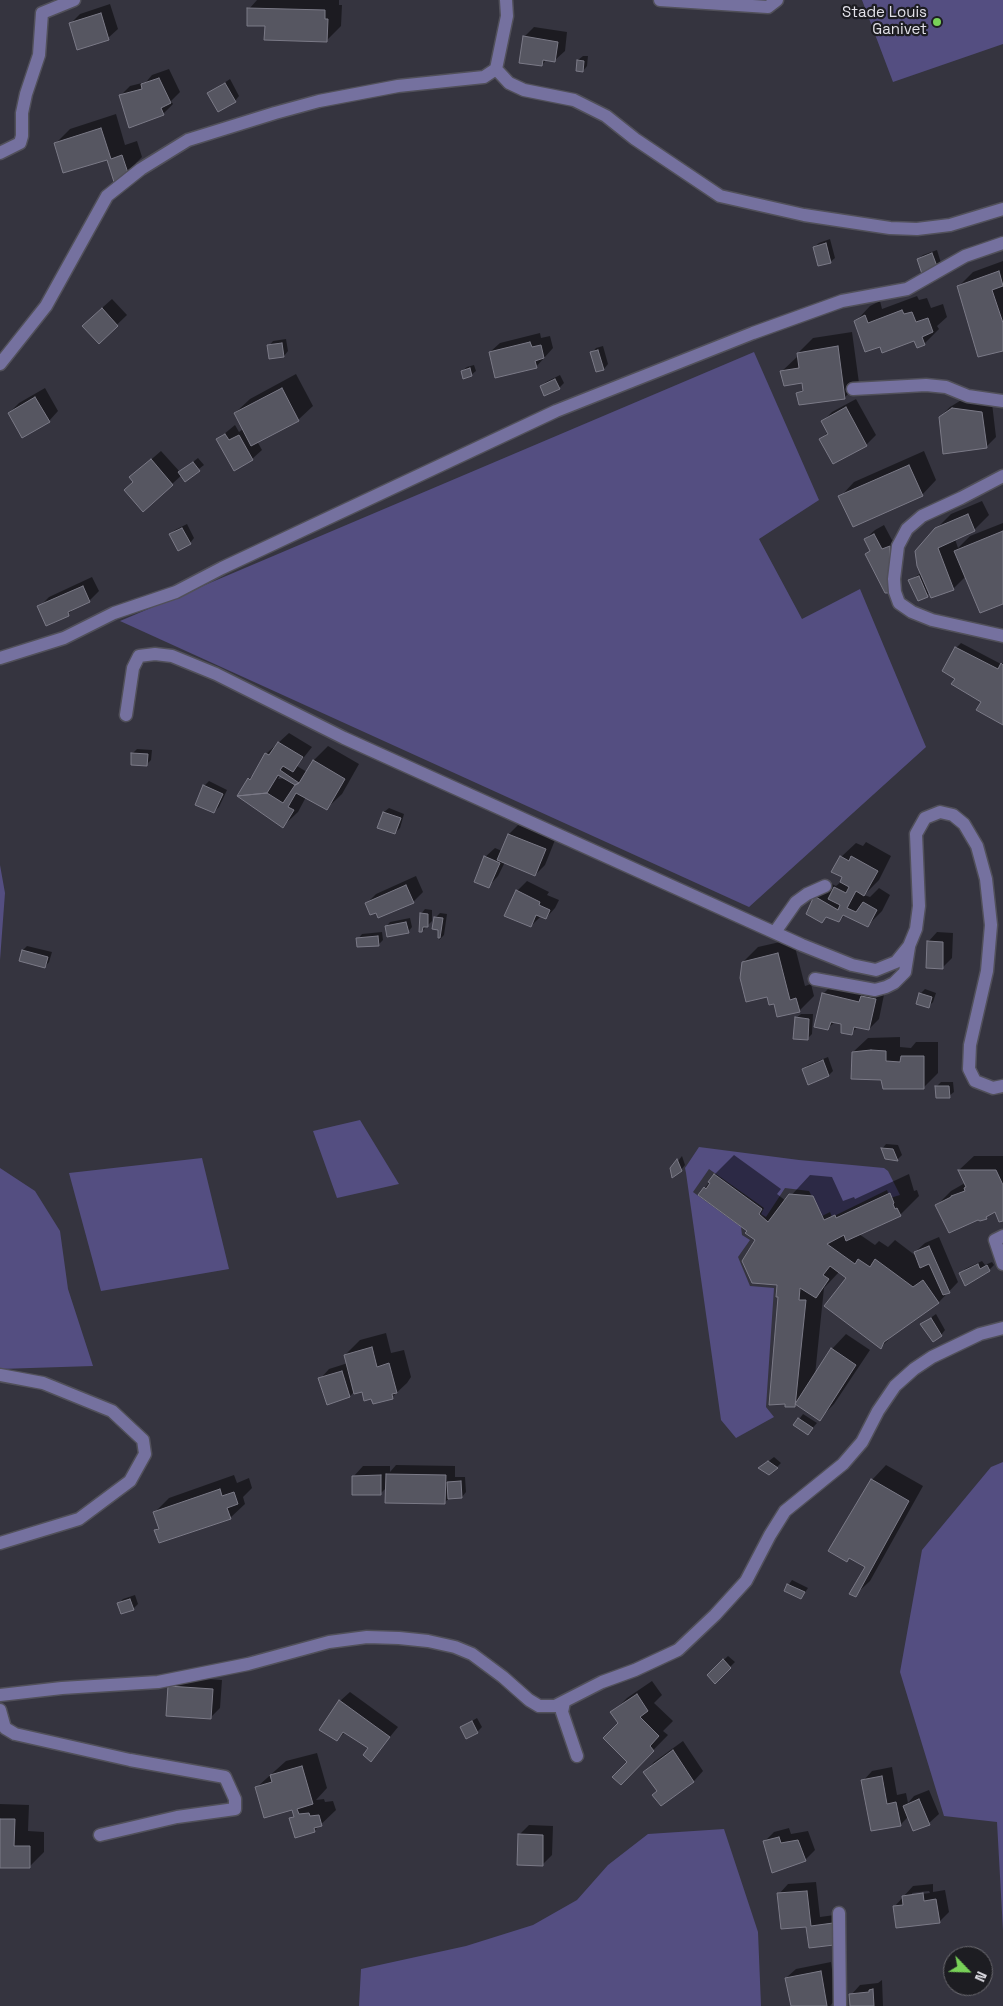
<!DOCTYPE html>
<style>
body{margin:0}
#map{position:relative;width:1003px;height:2006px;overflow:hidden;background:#35343f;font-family:"Space Grotesk",sans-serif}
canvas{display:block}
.north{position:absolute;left:943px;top:1946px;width:50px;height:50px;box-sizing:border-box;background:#1d1d22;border:1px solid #6c6b71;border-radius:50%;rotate:114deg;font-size:14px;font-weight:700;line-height:20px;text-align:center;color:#e2e1e8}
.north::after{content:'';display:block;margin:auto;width:18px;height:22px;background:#78d158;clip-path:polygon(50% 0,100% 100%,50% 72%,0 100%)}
</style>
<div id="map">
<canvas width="1003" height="2006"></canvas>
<div class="north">N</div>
</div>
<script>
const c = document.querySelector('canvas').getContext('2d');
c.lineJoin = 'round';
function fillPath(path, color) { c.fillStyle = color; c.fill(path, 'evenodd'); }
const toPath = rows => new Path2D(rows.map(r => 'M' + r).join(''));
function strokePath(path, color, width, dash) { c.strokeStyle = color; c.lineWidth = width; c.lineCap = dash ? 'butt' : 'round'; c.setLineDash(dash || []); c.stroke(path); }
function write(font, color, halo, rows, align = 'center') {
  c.font = font + ' "Space Grotesk",sans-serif'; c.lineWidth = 4.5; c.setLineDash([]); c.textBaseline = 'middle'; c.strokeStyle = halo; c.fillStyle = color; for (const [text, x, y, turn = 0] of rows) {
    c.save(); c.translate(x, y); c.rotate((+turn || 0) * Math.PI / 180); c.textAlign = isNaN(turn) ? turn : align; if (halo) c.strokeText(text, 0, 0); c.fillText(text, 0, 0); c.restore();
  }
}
fillPath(toPath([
 [862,0,1003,0,1003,44,893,82],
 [754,352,819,500,759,539,802,619,860,589,926,747,749,907,120,621],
 [0,865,5,893,0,960],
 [360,1120,399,1184,337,1198,313,1131],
 [699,1147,799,1160,884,1168,888,1171,900,1195,890,1198,887,1190,832,1217,830,1212,822,1216,809,1191,785,1188,766,1217,761,1214,764,1208,709,1169,693,1192,741,1227,742,1235,750,1240,738,1257,750,1286,774,1288,766,1407,774,1417,736,1438,721,1420,686,1173,685,1168],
 [202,1158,229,1269,101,1291,69,1173],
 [0,1168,35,1191,60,1231,68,1289,93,1366,0,1369],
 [1003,1462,1003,1931,997,1822,944,1816,900,1672,922,1550,991,1467],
 [724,1829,758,1932,761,2006,359,2006,361,1969,466,1946,533,1925,577,1900,608,1865,648,1834]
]), '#544e81');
fillPath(toPath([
 [257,0,339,0,339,5,342,5,341,26,326,41,266,25,249,9],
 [110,4,118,29,108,38,70,24,80,14],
 [534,27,567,32,565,51,555,60,547,59,542,65,524,37],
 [583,56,588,56,587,66,583,71,577,70,578,60],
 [169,69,180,92,171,101,173,104,163,114,120,96,130,86,146,82,152,75],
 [230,79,239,96,235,101,209,93],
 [116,114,125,145,137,141,142,157,127,172,108,158,55,144,70,129],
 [830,239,835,258,830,262,814,247,819,243],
 [937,250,941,263,937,268,918,259,923,255],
 [1003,261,1003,350,959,286,973,272],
 [917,296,919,300,927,298,931,308,943,304,947,317,937,326,939,329,924,344,915,340,881,345,856,321,870,306,880,301,882,309],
 [112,299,127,315,99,342,93,316],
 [852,332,859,383,844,398,798,394,804,388,803,381,781,372,798,356,798,353,813,338],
 [540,333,541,338,550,336,553,348,536,367,490,352,500,343],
 [286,339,288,351,284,356,270,358,269,346,273,341],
 [603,346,608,364,604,369,597,371,592,353,596,348],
 [474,365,476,371,471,375,462,371,467,367],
 [296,374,313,406,298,420,257,441,262,450,252,459,218,439,235,425,239,432,243,429,235,413,250,399],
 [560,375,564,383,559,388,545,394,541,386,546,382],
 [45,388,58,411,49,421,9,413,19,403],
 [856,399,876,435,866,445,821,439,828,432,823,421,832,412],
 [963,399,992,403,996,437,986,447,940,417,950,407],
 [161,451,180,472,198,458,204,465,185,480,182,475,143,510,134,482,131,477],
 [924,451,936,480,922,495,840,497,854,482],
 [982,501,989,515,974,530,955,539,958,548,970,536,1003,523,1003,602,966,576,953,589,930,593,918,599,910,580,921,573,936,529,951,514],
 [187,524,194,538,190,543,170,535,175,530],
 [884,525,892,540,899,538,899,582,866,554,871,550,865,539,875,530],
 [92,577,99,591,89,601,76,607,68,614,39,607,49,597],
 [961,643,1001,664,1003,663,1003,723,957,678,956,648],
 [289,733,312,747,297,766,307,772,314,760,328,746,359,764,342,794,327,808,306,797,298,812,283,826,249,779,254,774,266,754],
 [280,775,285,778,278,779],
 [137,749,152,750,151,760,147,764,133,753],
 [209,781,227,790,219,807,214,812,204,786],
 [389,808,404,814,400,828,395,833,379,827,384,812],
 [518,825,555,840,545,865,535,875,505,862,498,876,489,886,485,857,495,848,502,851,509,834],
 [866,842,891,856,879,880,864,895,870,897,879,888,890,895,882,911,868,925,845,915,839,921,828,916,822,922,815,897,830,883,836,886,842,881,844,877,841,857,856,843,863,846],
 [416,876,423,892,413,902,377,911,367,903,376,894],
 [527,881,549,892,547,895,559,900,555,908,546,918,541,916,531,926,517,891],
 [425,909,432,910,432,921,422,931,421,914],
 [440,913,447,914,444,935,439,940,440,929,435,918],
 [410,918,412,927,408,932,386,927,390,922],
 [382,932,383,940,378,945,358,939,362,934],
 [937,932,953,933,952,958,942,968,928,942],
 [793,939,805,986,811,984,814,996,799,1011,775,1002,743,962,758,947],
 [27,946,52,952,49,962,45,967,20,960,23,950],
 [833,984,885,990,879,1019,869,1029,858,1026,852,1033,843,1024,835,1022,828,1028,823,994],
 [925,989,936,993,933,1002,929,1006,920,994],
 [801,1014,813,1014,812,1034,807,1039,796,1018],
 [900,1037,900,1047,911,1048,916,1042,938,1042,938,1073,923,1088,882,1078,853,1052,868,1038],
 [828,1057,833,1071,829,1075,809,1083,804,1069,808,1065],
 [941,1082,953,1082,954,1092,949,1096,936,1087],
 [886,1144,898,1145,902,1155,898,1159,886,1158,882,1149],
 [734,1155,781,1189,777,1194,786,1201,810,1175,832,1177,843,1201,854,1197,855,1199,909,1174,914,1191,917,1190,919,1196,900,1215,859,1234,875,1245,879,1241,888,1247,895,1240,916,1256,915,1252,925,1243,939,1237,958,1282,939,1302,895,1333,881,1347,848,1278,839,1272,824,1288,815,1375,832,1349,846,1334,870,1350,834,1404,819,1419,797,1404,794,1406,779,1283,756,1239,705,1188,715,1174],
 [682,1156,685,1165,681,1170,672,1169],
 [974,1156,1003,1156,1003,1219,995,1211,986,1217,937,1205,951,1191,965,1183,959,1170],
 [982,1261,985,1265,992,1262,994,1265,989,1270,961,1274,965,1269],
 [936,1314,945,1330,941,1335,922,1324],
 [386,1333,391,1353,404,1350,411,1377,407,1383,392,1397,372,1398,363,1391,355,1391,350,1396,327,1404,320,1379,329,1369,348,1363,345,1355,360,1340],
 [803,1414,817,1423,808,1433,795,1425],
 [774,1457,781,1463,777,1467,768,1473,760,1468],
 [396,1465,455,1466,455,1477,465,1477,466,1492,462,1497,449,1498,444,1503,387,1487,380,1494,354,1476,363,1466,390,1466,390,1472],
 [886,1465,923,1486,870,1581,855,1595,866,1567,850,1557,872,1480],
 [234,1475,237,1483,249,1478,252,1488,243,1497,245,1504,230,1518,156,1530,159,1527,154,1513,169,1498],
 [792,1580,808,1588,801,1598,785,1590],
 [135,1595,138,1604,133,1609,119,1603,123,1599],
 [728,1656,735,1662,715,1682,708,1675],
 [179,1677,222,1680,220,1708,210,1718,169,1687],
 [652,1681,662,1695,654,1703,673,1721,663,1731,668,1735,621,1783,629,1762,620,1724,612,1713,627,1698],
 [350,1692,398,1727,371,1760,369,1748,345,1732,337,1740,340,1701],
 [477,1718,482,1727,477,1732,462,1727],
 [683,1741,703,1771,694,1781,662,1804,658,1790,645,1772,654,1762],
 [317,1753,327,1788,316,1800,324,1799,325,1802,333,1801,336,1810,314,1831,291,1819,295,1815,293,1809,257,1787,286,1761],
 [892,1767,897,1795,906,1793,908,1803,914,1796,929,1790,939,1814,929,1823,908,1817,900,1825,863,1781,872,1771],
 [0,1804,29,1805,28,1831,44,1832,44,1852,29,1867,0,1866],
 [529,1825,553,1826,552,1855,542,1865,519,1835],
 [789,1828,791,1834,808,1831,815,1850,805,1860,764,1842,774,1832],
 [816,1882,820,1917,842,1914,843,1934,807,1925,779,1894,788,1884],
 [933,1884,933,1892,945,1890,949,1912,939,1922,895,1906,913,1886],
 [929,1891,930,1893,912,1895,912,1893],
 [831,1962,836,1999,830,2006,792,2006,786,1978,796,1969],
 [882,1980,883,2006,852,2006,851,1995,860,1985,878,1983]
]), '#0007');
const building = toPath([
 [247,8,325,10,325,19,328,19,327,42,264,40,265,26,247,26,247,8],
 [101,13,109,40,77,50,69,23,101,13],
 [523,36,558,42,555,62,543,60,542,66,519,63,523,36],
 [577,60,584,61,583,72,576,71,577,60],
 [159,78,171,103,161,108,164,115,129,128,119,95,142,89,141,84,159,78],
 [225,83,236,102,218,112,207,93,225,83],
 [101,128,111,159,122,155,128,173,114,182,107,160,63,173,54,143,101,128],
 [826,243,831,263,818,266,813,247,826,243],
 [932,253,938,269,922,274,917,259,932,253],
 [999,271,1003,286,992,290,1003,323,1003,351,978,357,957,286,999,271],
 [102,308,118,326,99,344,82,326,102,308],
 [902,310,904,314,912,312,916,322,928,318,933,332,922,337,925,345,917,348,914,341,882,353,880,347,865,352,854,321,865,315,868,323,902,310],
 [530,342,532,347,541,345,544,358,535,361,537,368,495,378,489,352,530,342],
 [282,343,284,357,269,359,267,345,282,343],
 [838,346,845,399,799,405,796,393,803,391,802,383,784,386,780,371,799,368,797,353,838,346],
 [598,350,604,370,596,372,590,352,598,350],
 [470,368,472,376,463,379,461,371,470,368],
 [555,379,560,389,544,396,540,386,555,379],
 [282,388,299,421,251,446,234,413,282,388],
 [35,397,50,422,22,438,8,413,35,397],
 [846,407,867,446,833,464,819,439,828,434,821,421,846,407],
 [952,408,982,412,987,448,943,454,939,417,952,408],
 [225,434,229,440,239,435,253,460,234,471,216,439,225,434],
 [151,459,173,485,143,512,124,490,133,482,129,477,151,459],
 [193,462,200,471,185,482,178,472,193,462],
 [909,465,923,496,853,527,838,496,909,465],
 [968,514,975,531,938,548,954,590,931,598,917,566,915,551,935,528,968,514],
 [182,528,191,544,178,551,169,534,182,528],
 [1003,531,1003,604,980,613,954,551,1003,531],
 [874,534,882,549,890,546,890,593,885,593,865,554,870,551,864,539,874,534],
 [919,576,928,597,918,601,908,580,919,576],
 [83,586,90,602,68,612,69,616,46,626,37,606,83,586],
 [955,647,998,669,1001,663,1003,665,1003,725,976,710,981,702,951,684,955,679,942,671,955,647],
 [278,742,303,757,293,772,283,766,280,770,299,783,295,785,278,775,267,793,237,796,248,778,250,780,265,753,269,755,278,742],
 [131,753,148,754,147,766,131,765,131,753],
 [313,760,345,779,327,810,296,793,288,807,294,810,283,828,237,796,267,793,283,803,295,785,299,783,313,760],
 [203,785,223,794,214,813,195,805,203,785],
 [383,812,401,818,395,834,377,828,383,812],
 [508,834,546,849,535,876,497,860,508,834],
 [484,856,500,863,489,888,474,882,484,856],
 [840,856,849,861,851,856,878,871,864,896,856,891,847,908,856,912,863,902,877,910,868,927,843,915,839,922,826,917,822,923,806,914,814,896,838,910,840,905,828,899,834,887,846,893,849,887,840,882,842,877,831,872,840,856],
 [406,885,414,903,378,918,376,913,370,915,365,903,406,885],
 [516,890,540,902,539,905,550,910,546,919,536,915,531,927,504,916,516,890],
 [420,913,428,914,428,927,423,927,422,932,419,932,420,913],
 [434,917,443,918,440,938,438,938,438,930,432,929,434,917],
 [406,922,409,933,387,937,385,926,406,922],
 [378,936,379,946,357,947,356,938,378,936],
 [927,941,943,942,943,969,926,968,927,941],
 [22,950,48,957,45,968,19,961,22,950],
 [778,953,790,1000,796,998,800,1012,777,1017,774,1004,769,1005,767,997,746,1002,740,978,742,962,778,953],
 [822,993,859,1002,861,996,876,999,869,1030,854,1027,852,1035,841,1033,841,1024,831,1022,828,1030,814,1027,822,993],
 [919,993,932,997,929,1008,916,1004,919,993],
 [795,1017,809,1019,808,1040,793,1039,795,1017],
 [871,1050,886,1051,886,1061,900,1062,901,1056,924,1056,924,1089,883,1089,881,1080,851,1079,852,1052,871,1050],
 [823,1060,829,1076,808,1085,802,1069,823,1060],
 [935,1086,949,1086,950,1098,936,1098,935,1086],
 [881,1148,893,1149,898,1161,885,1159,881,1148],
 [677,1159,682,1171,672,1178,670,1168,677,1159],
 [958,1170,996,1170,1003,1185,1003,1221,999,1222,995,1212,986,1217,987,1219,980,1221,978,1220,949,1233,935,1205,951,1197,951,1196,965,1191,964,1188,966,1187,958,1170],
 [714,1174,762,1209,759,1214,768,1222,789,1194,813,1196,824,1220,835,1215,836,1218,890,1193,894,1203,893,1204,895,1209,897,1208,901,1216,846,1241,844,1235,827,1244,855,1264,858,1259,870,1267,875,1259,913,1287,923,1280,939,1303,884,1342,881,1349,824,1306,846,1278,830,1266,823,1275,829,1279,816,1298,800,1288,799,1300,806,1300,795,1407,785,1407,785,1404,769,1405,778,1297,776,1297,777,1285,752,1283,742,1261,755,1240,745,1233,747,1231,698,1195,704,1187,706,1189,710,1183,708,1182,714,1174],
 [929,1246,950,1293,943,1295,929,1264,920,1268,914,1252,929,1246],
 [978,1264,980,1269,987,1265,990,1271,965,1286,959,1273,978,1264],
 [931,1318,942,1336,933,1342,920,1324,931,1318],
 [372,1347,377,1367,389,1363,397,1393,392,1394,393,1399,373,1404,371,1399,364,1401,362,1392,354,1394,344,1355,372,1347],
 [831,1348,856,1365,820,1421,795,1404,831,1348],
 [342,1371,350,1397,327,1405,318,1378,342,1371],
 [798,1418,813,1428,808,1435,793,1425,798,1418],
 [768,1461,778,1468,769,1475,758,1468,768,1461],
 [386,1474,446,1475,445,1504,385,1503,386,1474],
 [381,1475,381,1495,352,1495,352,1476,381,1475],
 [871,1479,909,1501,856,1597,849,1594,865,1567,849,1558,847,1562,828,1551,871,1479],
 [461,1481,462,1498,448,1499,447,1482,461,1481],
 [220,1489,222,1496,234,1492,238,1504,227,1508,231,1519,159,1543,154,1530,159,1529,153,1512,220,1489],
 [787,1584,805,1592,801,1599,784,1591,787,1584],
 [130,1599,134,1610,121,1614,117,1603,130,1599],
 [723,1659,731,1668,715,1684,707,1675,723,1659],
 [168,1686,213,1689,211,1719,166,1716,168,1686],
 [637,1694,648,1711,640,1717,659,1736,650,1746,654,1751,621,1785,612,1777,627,1762,603,1738,618,1723,610,1712,637,1694],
 [339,1700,390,1737,371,1762,363,1755,368,1748,343,1732,337,1741,319,1730,339,1700],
 [472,1721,478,1733,466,1739,460,1727,472,1721],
 [673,1750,694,1782,661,1806,652,1795,657,1791,643,1772,673,1750],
 [302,1766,313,1804,297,1809,299,1814,309,1813,310,1816,319,1815,322,1826,314,1828,315,1832,295,1838,289,1818,294,1817,292,1810,264,1818,255,1787,272,1782,270,1775,302,1766],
 [882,1776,887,1804,896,1802,901,1826,871,1831,861,1780,882,1776],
 [919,1799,930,1825,913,1831,903,1806,919,1799],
 [0,1819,15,1819,14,1846,30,1846,30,1868,0,1868,0,1819],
 [518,1834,543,1835,543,1866,517,1865,518,1834],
 [779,1837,781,1843,798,1840,806,1861,772,1873,763,1841,779,1837],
 [807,1891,811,1926,833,1923,834,1945,809,1948,806,1927,781,1929,777,1893,807,1891],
 [923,1893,924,1901,936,1899,940,1923,896,1928,893,1906,903,1905,902,1896,923,1893],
 [821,1971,827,2006,791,2006,785,1978,821,1971],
 [873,1989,874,2006,850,2006,849,1994,869,1992,869,1990,873,1989]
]);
fillPath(building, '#565661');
strokePath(building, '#7b7a87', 1);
const minor = toPath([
 [660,0,768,7,777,0],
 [496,69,507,16,506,0],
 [0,153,20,143,22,136,22,113,26,94,39,55,42,13,74,0],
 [0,364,46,306,107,196,141,169,188,140,275,113,319,101,398,86,484,77,496,69,509,83,524,90,574,100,606,116,635,139,720,196,804,215,890,228,917,229,950,225,1003,209],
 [853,389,926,385,946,387,968,396,1003,401],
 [1003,476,961,498,922,516,907,529,898,546,894,579,895,592,899,603,912,612,932,620,1003,636],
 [0,658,64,638,114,613,176,592,222,568,556,411,753,333,842,301,907,289,965,256,1003,243],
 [126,715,133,668,139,656,155,654,172,656,216,674,344,738,802,945,852,965,876,970,896,962,909,946,916,929,919,906,916,834,925,818,940,812,953,815,964,824,977,846,986,879,991,925,987,971,970,1045,969,1069,975,1081,993,1088,1003,1086],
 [775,932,796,902,807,894,825,886],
 [815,979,875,990,886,987,894,983,905,972,909,947],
 [1003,1236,995,1240,1003,1264],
 [0,1375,43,1383,112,1411,143,1440,145,1454,130,1481,79,1519,0,1543],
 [0,1695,62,1688,158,1682,248,1664,329,1642,367,1637,399,1638,428,1641,455,1647,472,1654,503,1677,529,1700,539,1706,555,1706,602,1682,635,1670,678,1650,715,1615,746,1581,770,1535,785,1511,843,1464,862,1442,878,1411,895,1386,914,1369,932,1357,980,1334,1003,1328],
 [564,1702,562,1712,577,1756],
 [0,1710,5,1728,15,1734,130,1760,225,1777,235,1799,235,1809,177,1817,100,1835],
 [839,1913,840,2006]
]);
strokePath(minor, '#51505a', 15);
strokePath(minor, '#75719f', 12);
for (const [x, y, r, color] of [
 [937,22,5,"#78d158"]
]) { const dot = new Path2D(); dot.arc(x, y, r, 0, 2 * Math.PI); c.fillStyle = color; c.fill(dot); strokePath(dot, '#1d1d22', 2); }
write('15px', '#e2e1e8', '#1d1d22', [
 ["Stade Louis",927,13],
 ["Ganivet",927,30]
], 'right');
</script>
